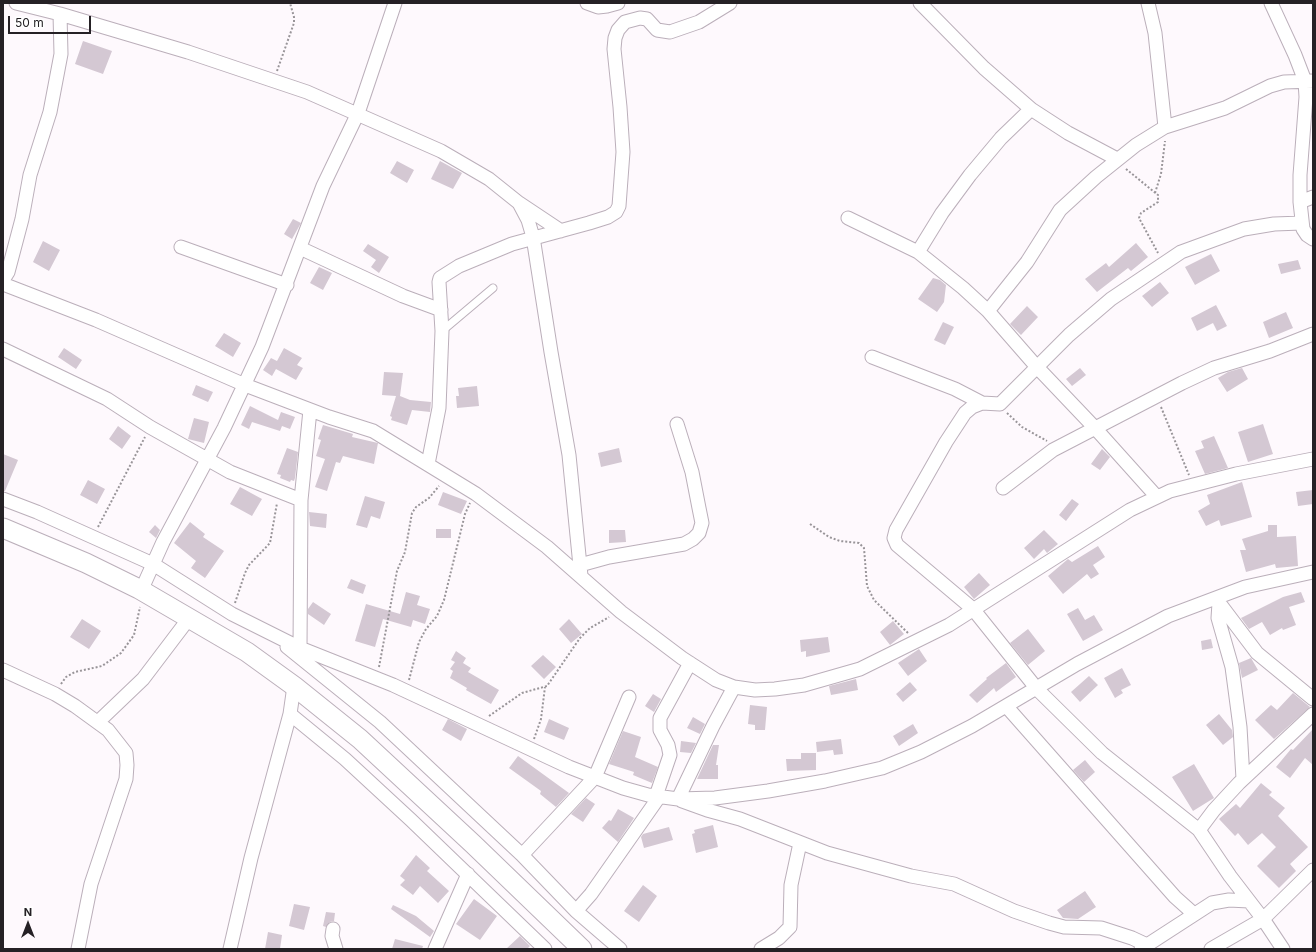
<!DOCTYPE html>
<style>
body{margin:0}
#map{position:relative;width:1316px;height:952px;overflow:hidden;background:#fef9fd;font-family:Inter,sans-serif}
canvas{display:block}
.frame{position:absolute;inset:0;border:4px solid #252125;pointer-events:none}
.north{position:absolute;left:8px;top:904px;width:40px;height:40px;-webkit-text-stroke:3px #fff;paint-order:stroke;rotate:0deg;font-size:11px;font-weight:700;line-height:16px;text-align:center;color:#252125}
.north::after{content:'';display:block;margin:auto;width:14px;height:18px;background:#252125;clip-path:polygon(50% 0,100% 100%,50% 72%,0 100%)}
.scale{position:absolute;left:8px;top:16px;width:83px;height:18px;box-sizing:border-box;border:2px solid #252125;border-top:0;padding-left:5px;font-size:12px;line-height:14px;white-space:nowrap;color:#252125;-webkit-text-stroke:3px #fff;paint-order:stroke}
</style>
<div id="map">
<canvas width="1316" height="952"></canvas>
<div class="frame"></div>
<div class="north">N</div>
<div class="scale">50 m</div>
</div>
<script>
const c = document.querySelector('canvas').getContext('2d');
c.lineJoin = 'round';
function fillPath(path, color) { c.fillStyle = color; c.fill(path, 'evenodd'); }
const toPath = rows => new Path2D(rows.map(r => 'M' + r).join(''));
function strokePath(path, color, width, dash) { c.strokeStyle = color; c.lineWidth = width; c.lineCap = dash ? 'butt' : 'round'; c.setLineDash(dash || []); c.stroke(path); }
fillPath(toPath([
 [83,41,112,51,103,74,75,64],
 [397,161,414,170,407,183,390,173],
 [440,161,462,173,453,189,431,179],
 [293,219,301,223,292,239,284,234],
 [43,241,60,250,49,271,33,262],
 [1136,243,1148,257,1131,271,1128,268,1097,292,1085,279,1106,263,1109,267],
 [368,244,389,257,379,273,371,267,376,260,363,251],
 [1211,254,1220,271,1195,285,1185,267],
 [1298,260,1301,269,1281,274,1278,264],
 [319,267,332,273,323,290,310,283],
 [933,278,940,280,946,285,944,302,937,312,918,299],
 [1160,282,1169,293,1152,307,1142,296],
 [1216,305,1227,326,1217,331,1213,323,1197,331,1191,318],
 [1027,306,1038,317,1021,335,1010,324],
 [1286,312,1293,328,1269,338,1263,322],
 [943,322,954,327,945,345,934,340],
 [224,333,241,343,233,357,215,346],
 [64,348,82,360,76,369,58,357],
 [284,348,302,358,297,365,303,368,296,380,276,369,272,376,263,370,271,358,277,361],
 [1080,368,1086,375,1072,386,1066,379],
 [1242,368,1248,379,1227,392,1218,378,1228,372],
 [384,372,403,373,400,396,410,400,431,402,430,412,412,410,407,425,391,420,392,417,390,416,396,396,382,395],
 [196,385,213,392,208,402,192,395],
 [477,386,479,406,457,408,456,396,459,396,458,388],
 [250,406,278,420,281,412,295,417,290,429,282,426,280,431,252,422,249,429,241,425],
 [194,418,209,422,204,443,188,439],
 [1263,424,1273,454,1248,462,1238,432],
 [323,425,353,434,352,437,378,443,374,464,343,456,340,463,336,462,327,491,315,487,325,459,316,456,321,440,318,439],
 [118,426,131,436,122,449,109,439],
 [1214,436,1228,468,1205,474,1195,451,1204,448,1201,441],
 [287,448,298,452,295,478,294,481,291,480,290,482,280,478,281,475,277,474],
 [619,448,622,462,601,467,598,453],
 [1102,449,1110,457,1100,470,1091,464],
 [3,454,18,460,5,491,3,491],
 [88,480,105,489,97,504,80,495],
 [1242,482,1252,517,1221,526,1219,520,1206,526,1198,511,1210,504,1207,495],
 [240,487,262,499,252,516,230,504],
 [1313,490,1313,504,1298,506,1296,492],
 [443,492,467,501,461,514,438,505],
 [365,496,385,502,380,519,371,516,367,528,356,525],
 [1072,499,1079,504,1066,521,1059,515],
 [309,512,327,514,326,528,310,526],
 [190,522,205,534,203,537,224,551,205,578,191,568,196,561,174,543],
 [155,525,160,530,156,538,149,532],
 [1268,525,1277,525,1277,537,1296,536,1298,566,1276,568,1275,564,1246,572,1240,550,1246,550,1242,539,1268,531],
 [436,529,451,529,451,538,436,538],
 [609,530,625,530,626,542,609,543],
 [1044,530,1058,544,1047,553,1044,549,1034,559,1024,548],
 [1098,546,1105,557,1093,565,1099,574,1091,579,1087,574,1063,594,1048,576,1068,559,1072,562],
 [979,573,990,585,974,599,964,587],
 [351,579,366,585,363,594,347,588],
 [406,592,420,596,417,605,430,609,425,624,413,620,411,627,383,619,375,647,355,641,366,604,400,614],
 [1301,592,1305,602,1289,607,1296,625,1283,630,1282,628,1270,635,1262,622,1249,629,1241,618,1283,597],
 [313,602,331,614,324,625,308,614,308,609],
 [1078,608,1085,620,1094,615,1103,630,1083,641,1067,614],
 [82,619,101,631,89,649,70,637],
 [569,619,582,634,571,643,559,629],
 [893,621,904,634,890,645,880,632],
 [1028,629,1045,651,1028,665,1010,643],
 [828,637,830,652,806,657,806,651,801,652,800,640],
 [1211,639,1213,648,1202,650,1201,641],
 [919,649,927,661,908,676,898,663],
 [456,651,466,658,463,663,471,668,468,672,499,690,491,704,466,690,467,688,450,678,453,671,450,669,455,662,451,660],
 [543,655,556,667,544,679,531,666],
 [1251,658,1258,670,1242,678,1239,663],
 [1006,663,1016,677,996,692,994,688,977,703,969,695,987,679,986,678],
 [1122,668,1131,685,1121,690,1123,693,1115,698,1104,678],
 [1089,676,1098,685,1080,702,1071,692],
 [856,679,858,690,831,695,829,686],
 [910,682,917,690,903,702,896,694],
 [1293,693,1310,707,1274,739,1255,720,1271,705,1277,710],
 [653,694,661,699,654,712,645,706],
 [750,705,767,707,765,730,755,730,755,725,748,724],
 [1219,714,1232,730,1233,737,1223,745,1206,725],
 [693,717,705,724,700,734,687,728],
 [448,719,467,729,461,741,442,730],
 [549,719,569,728,564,740,544,732],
 [913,724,918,733,899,746,893,736],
 [1313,729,1313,765,1305,758,1290,778,1276,767,1291,749,1293,750],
 [623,731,641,737,635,757,658,767,652,783,633,775,634,772,609,764],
 [841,739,843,754,834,755,833,750,817,752,816,742],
 [681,741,696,743,691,753,680,752],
 [713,745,719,745,716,765,718,765,718,779,697,779],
 [801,753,816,753,816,770,787,771,786,759,801,759],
 [518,756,569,793,556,807,540,794,541,791,509,768],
 [1085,760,1095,772,1084,782,1073,770],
 [1194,764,1214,798,1193,811,1172,777],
 [1261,783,1272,792,1269,795,1285,808,1278,816,1308,847,1290,864,1296,871,1279,888,1257,866,1276,847,1262,833,1248,845,1238,833,1235,836,1219,819,1236,804,1240,808],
 [586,798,595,804,583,822,571,814],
 [618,809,634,818,618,842,602,828,609,820,611,821],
 [713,825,718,847,696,853,692,834,695,833,694,830],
 [669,827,673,840,644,848,641,837,643,834],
 [416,855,430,868,427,871,449,891,438,903,420,886,413,895,400,885,405,880,400,876],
 [643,885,657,896,639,922,624,911],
 [1085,891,1096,907,1078,919,1063,918,1057,910],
 [474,899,497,916,480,940,456,924],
 [294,904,310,907,304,930,289,926],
 [393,905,416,916,434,931,430,937,391,909],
 [326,912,335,913,334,921,330,922,326,927,323,926],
 [268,932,282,935,280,949,265,949],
 [520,936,530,946,527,949,506,949],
 [395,939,423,946,422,949,392,949]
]), '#d4c8d3');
const lane = toPath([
 [442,331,493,288]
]);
const street = toPath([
 [16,3,60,14,188,52,307,92,441,151,489,179,519,203,528,220,533,237,551,352,569,455,581,576],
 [587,3,598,7,607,6,618,3],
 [920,3,984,68,1031,109],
 [1148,3,1155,33,1165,127],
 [1271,3,1295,55,1305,81,1306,97,1300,175,1300,202,1303,229,1307,235,1313,239],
 [1300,202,1313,197],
 [519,203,561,231],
 [848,218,918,252,963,288,988,311,1036,366,1095,428,1157,497],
 [181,247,287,285],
 [300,248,403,296,441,310],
 [918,252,942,213,970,175,1001,138,1031,109,1068,133,1117,159],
 [3,280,8,272,22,219,30,175,50,112,61,54,60,14],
 [3,284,96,320,245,385,329,417,373,431,476,494,547,547,621,612,682,658,716,680,734,687,755,690,775,689,804,685,860,669,949,625,1130,510,1170,491,1236,474,1313,459],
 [988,311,1027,262,1060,210,1096,177,1136,145,1165,127,1225,108,1270,86,1284,82,1313,81],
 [3,349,107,399,150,427,230,472,301,500],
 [872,357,955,389,982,403],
 [428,464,439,408,442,331,439,282,440,278,459,266,512,244,589,223,608,217,616,212,619,206,623,152,620,107,614,49,615,38,618,30,625,22,640,18,647,19,657,30,670,32,699,22,730,3],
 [1003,488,1053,450,1182,383,1214,368,1270,351,1313,334],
 [3,499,37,512,153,564,232,614,300,648,393,685,569,767,623,788,648,795,678,799,715,798,768,791,825,781,882,768,921,752,972,726,1077,664,1168,616,1245,587,1313,572],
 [580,565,609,557,684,544,693,539,699,533,702,523,699,508,692,472,677,424],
 [139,589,145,582,163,542,224,428,262,347,323,186,358,113,395,3],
 [1217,600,1257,653,1313,699],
 [1219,603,1218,618,1232,667,1240,727,1243,779],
 [287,647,380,722,522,855,576,911,620,949],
 [300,648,301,500,310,410],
 [3,670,55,694,75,706,108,730,126,753,127,765,126,779,91,884,78,949],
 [1007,707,1175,897,1194,914],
 [290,714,345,759,411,820,545,949],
 [98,722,143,679,190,617],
 [656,796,670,755,668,745,660,730,660,718,690,663],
 [678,799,713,726,734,687],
 [682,801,707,810,740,819,827,853,911,876,954,884,1014,911,1049,923,1064,927,1101,928,1132,938,1147,945],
 [1199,830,1214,810,1239,783,1313,714],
 [522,855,595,777,629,697],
 [576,911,591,894,659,797],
 [333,929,332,936,336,949],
 [230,949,251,858,290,714,294,686],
 [435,949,468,874],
 [761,949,779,938,790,927,791,885,800,843],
 [1141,949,1212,903,1229,900,1249,901],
 [1211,949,1263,919,1313,870],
 [1283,949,1263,919,1230,876,1199,830,1102,753,1037,689,973,609,897,545,894,538,896,530,946,442,965,413,972,407,982,403,1000,404,1069,335,1111,299,1181,252,1244,229,1274,224,1302,223]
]);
const secondary = toPath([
 [3,528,86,563,139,589,247,652,294,686,360,739,473,844,582,949]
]);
strokePath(lane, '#bbafba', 9);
strokePath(street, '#bbafba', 15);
strokePath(secondary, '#bbafba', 21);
strokePath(toPath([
 [277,71,294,23,294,17,290,3],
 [1126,169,1158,195,1158,202,1141,213,1139,218,1158,253],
 [1155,193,1161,174,1165,141],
 [1161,407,1189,475],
 [1007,413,1022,427,1047,441],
 [810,524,829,537,840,541,859,543,864,548,867,586,874,600,908,633],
 [98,527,145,437],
 [235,603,245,573,249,565,270,543,277,503],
 [379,667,397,571,405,552,412,513,416,507,429,498,439,486],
 [409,680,419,642,426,629,437,616,444,600,465,514,470,503],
 [61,684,66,677,75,672,102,666,121,653,134,635,140,607],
 [489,716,522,693,547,686,580,638,590,628,609,617],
 [534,739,541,719,545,687]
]), '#999599', 2, [2, 2]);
strokePath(lane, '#fff', 7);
strokePath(street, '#fff', 13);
strokePath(secondary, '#fff', 19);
</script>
